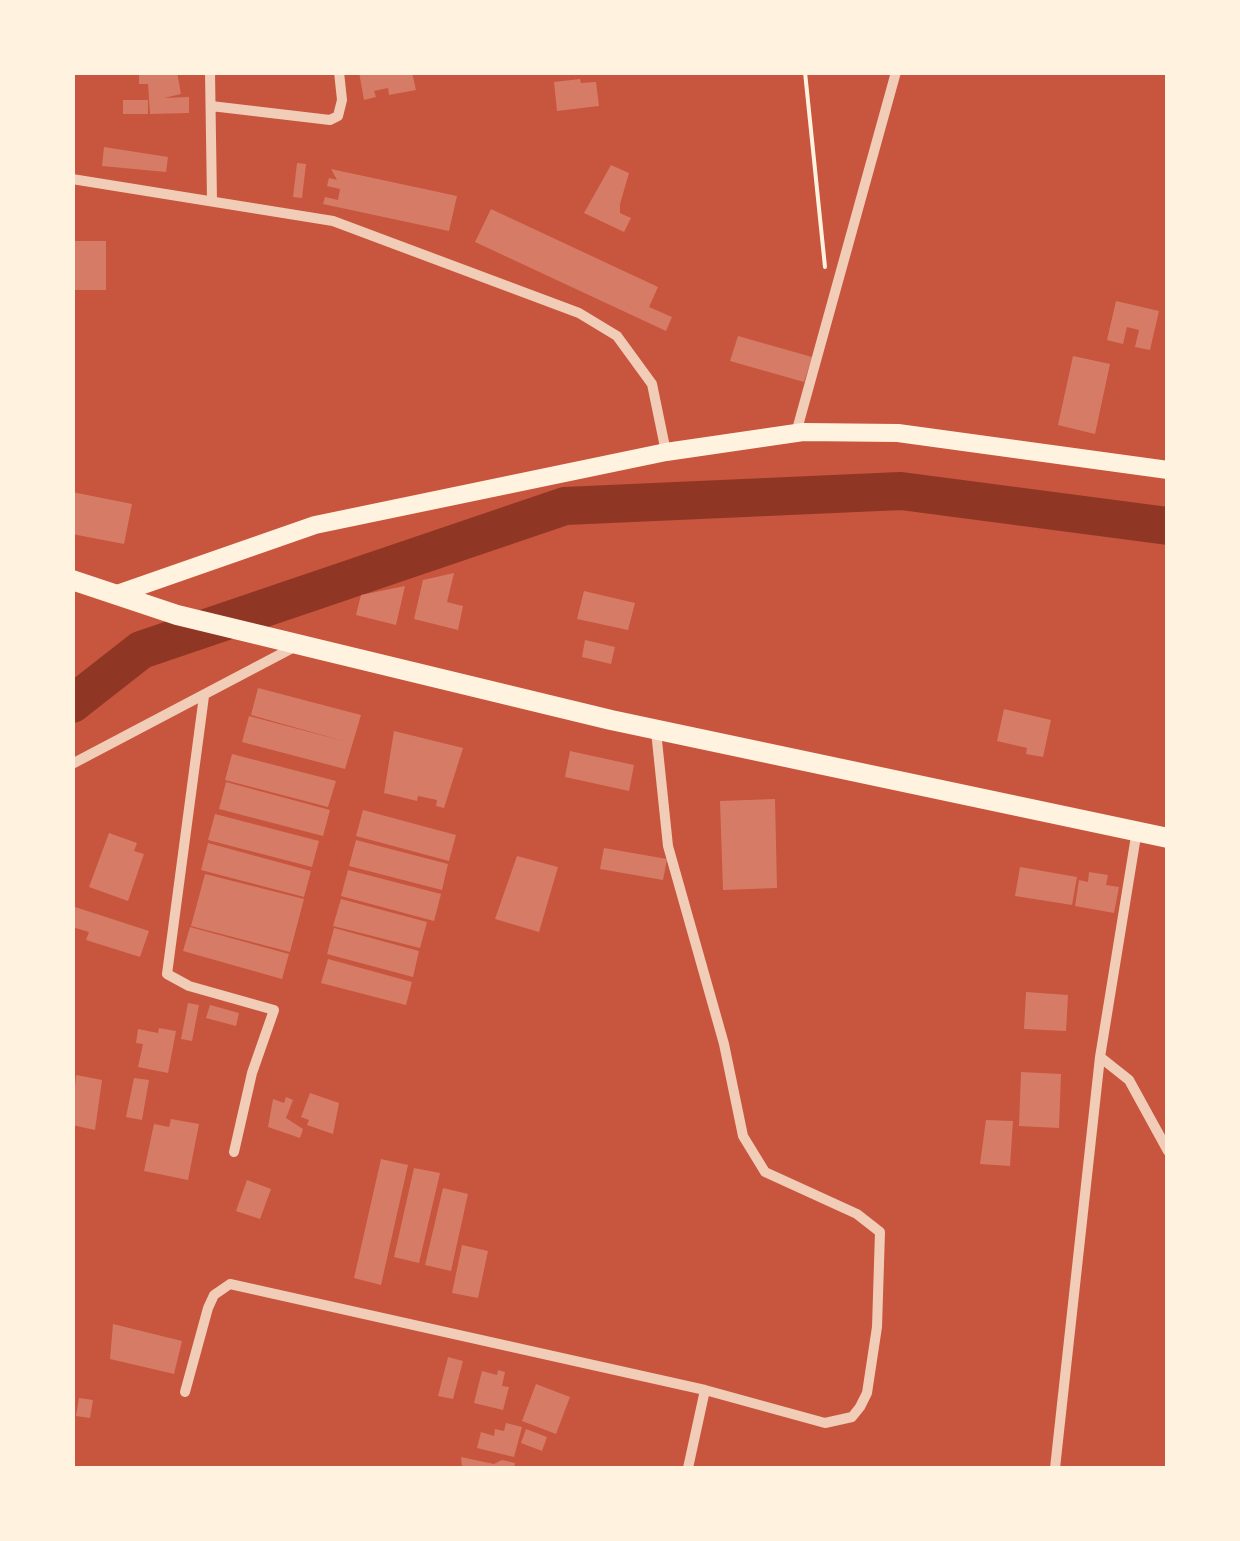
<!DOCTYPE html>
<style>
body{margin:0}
#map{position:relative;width:1240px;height:1541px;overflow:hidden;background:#c8553d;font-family:"Space Grotesk",sans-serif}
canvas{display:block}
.frame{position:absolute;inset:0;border:75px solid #fff3e0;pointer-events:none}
</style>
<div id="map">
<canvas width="1240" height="1541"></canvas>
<div class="frame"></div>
</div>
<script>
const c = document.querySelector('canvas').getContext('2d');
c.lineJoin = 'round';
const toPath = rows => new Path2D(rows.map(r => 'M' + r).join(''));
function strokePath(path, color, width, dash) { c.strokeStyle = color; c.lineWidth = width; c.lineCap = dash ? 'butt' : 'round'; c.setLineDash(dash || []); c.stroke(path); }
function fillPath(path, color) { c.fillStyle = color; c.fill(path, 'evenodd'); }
strokePath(toPath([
 [72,704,141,650,565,506,901,491,1168,526]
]), '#8f3625', 38);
fillPath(toPath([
 [139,72,177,72,181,94,164,98,189,97,189,113,150,114,148,84,139,84],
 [359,72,412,72,416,90,389,95,388,88,374,91,376,97,364,100],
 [580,79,581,83,596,82,599,106,557,111,554,82],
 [123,100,148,100,148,114,123,114],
 [104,147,168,157,166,172,102,166],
 [297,163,306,164,302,198,293,197],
 [611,165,629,173,620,204,620,213,631,218,624,232,584,213],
 [331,169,457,196,449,231,323,204,325,197,338,200,340,189,327,186,329,178,337,180],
 [491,209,658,287,649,307,672,317,666,331,475,242],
 [72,241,106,241,106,290,74,290],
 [1116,301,1159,311,1150,350,1135,347,1139,330,1127,327,1123,344,1107,340],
 [738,336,812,357,804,382,730,361],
 [1073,356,1110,364,1095,434,1058,425],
 [72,492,132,504,124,544,72,534],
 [454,573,447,602,463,606,458,630,414,619,423,580],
 [405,586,396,625,356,615,361,595],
 [584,591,635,603,628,630,577,619],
 [585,640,615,647,611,664,582,657],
 [258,688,361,715,345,769,242,742,249,716,347,742,251,715],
 [1004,709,1051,720,1043,757,1026,754,1027,748,997,741],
 [394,731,463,748,444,808,436,806,437,800,418,796,417,801,384,793],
 [570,751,634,765,629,791,565,777],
 [232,754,336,781,328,807,225,780],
 [226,782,330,810,323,836,219,809],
 [775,799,777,888,723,890,720,801],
 [363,810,456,835,449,861,356,836],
 [215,814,319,841,312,867,208,840],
 [109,833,137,843,134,851,144,854,128,901,89,887],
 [356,840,448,864,442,890,349,866],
 [208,843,311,871,304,897,201,870],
 [604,848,667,859,663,880,600,869],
 [517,856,558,867,539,932,495,919],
 [1020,867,1077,877,1072,905,1015,896],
 [348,870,441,894,434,921,341,896],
 [1089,872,1108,875,1106,885,1119,887,1114,913,1075,906,1079,880,1088,882],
 [205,874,304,899,290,952,191,926],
 [341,899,427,922,420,948,333,926],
 [72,906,149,931,140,957,86,940,89,932,72,927],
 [190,927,289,954,282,979,183,951],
 [334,928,419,951,413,977,327,954],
 [328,959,412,982,406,1005,321,983],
 [1026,992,1068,995,1066,1031,1024,1029],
 [188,1003,199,1005,192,1041,181,1039],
 [210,1005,239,1013,236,1026,206,1018],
 [159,1028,176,1031,168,1073,138,1067,143,1044,136,1043,138,1029,158,1033],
 [1021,1072,1061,1074,1059,1128,1019,1126],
 [76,1075,102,1080,95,1130,72,1125],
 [134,1078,149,1080,142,1120,126,1117],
 [310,1093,339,1103,333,1134,307,1125,309,1120,301,1117],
 [286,1097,293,1100,286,1118,303,1129,300,1138,268,1127,273,1099,284,1103],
 [171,1119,199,1124,188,1180,144,1171,154,1124,169,1127],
 [986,1120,1013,1121,1010,1166,980,1164],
 [381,1159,408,1165,381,1285,354,1278],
 [414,1168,440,1173,419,1263,394,1257],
 [247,1180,271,1189,260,1219,236,1211],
 [443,1188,468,1194,451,1271,425,1265],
 [462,1245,488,1251,478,1298,452,1293],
 [113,1324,182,1341,174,1374,110,1359],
 [448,1357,463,1361,453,1399,438,1396],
 [498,1370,505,1372,502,1386,509,1387,503,1410,474,1403,482,1371,497,1375],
 [536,1384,570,1397,556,1434,522,1421],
 [79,1398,93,1400,90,1418,76,1416],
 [506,1423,522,1427,514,1457,477,1448,481,1432,494,1436,495,1429,504,1431],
 [526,1429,547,1437,542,1451,521,1443],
 [461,1457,494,1464,502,1460,515,1463,514,1468,462,1468]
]), '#d67c66');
strokePath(toPath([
 [805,72,825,267]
]), '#fff3e0', 4);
strokePath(toPath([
 [210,72,212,201],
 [211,106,330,120,338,116,342,100,339,72],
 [72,179,333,221,579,313,617,336,652,384,666,452],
 [796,433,896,72],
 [204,696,167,974,189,986,274,1010,252,1073,234,1152],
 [72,764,298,645],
 [1100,1057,1129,1080,1168,1151],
 [185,1392,208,1308,214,1295,230,1284,705,1390,825,1423,852,1417,860,1407,867,1393,877,1327,880,1232,857,1214,765,1172,743,1136,724,1044,668,846,656,731],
 [688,1468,705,1390],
 [1055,1468,1100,1057,1137,830]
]), '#f1ccb7', 10);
strokePath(toPath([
 [120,593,315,525,666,452,803,432,898,433,1168,470]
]), '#fff3e0', 18);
strokePath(toPath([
 [72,580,177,615,611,720,1168,838]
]), '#fff3e0', 20);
</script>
